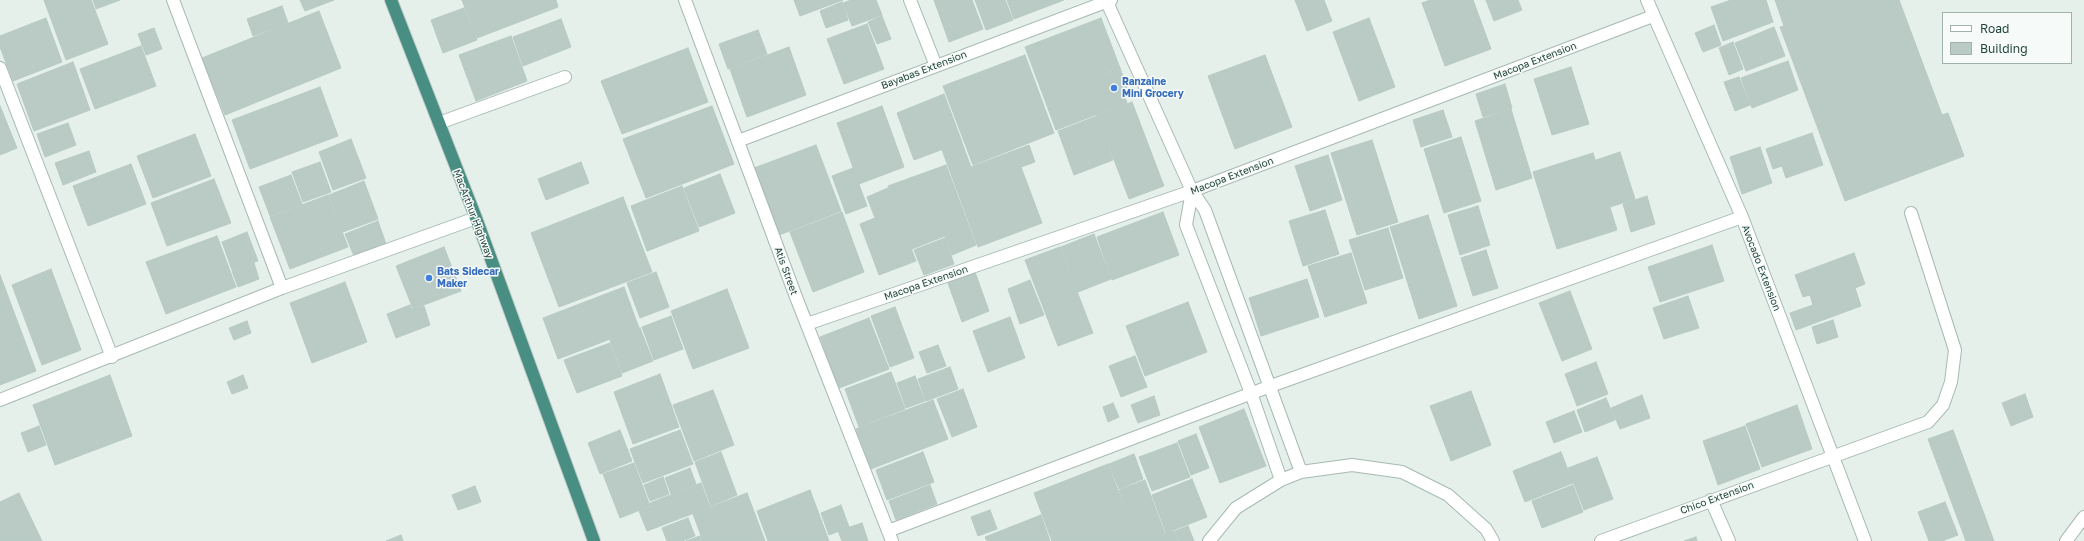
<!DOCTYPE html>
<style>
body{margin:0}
#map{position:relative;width:2084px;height:541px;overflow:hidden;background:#e5f0eb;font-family:"Golos Text",sans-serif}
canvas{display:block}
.legend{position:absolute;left:1942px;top:12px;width:130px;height:52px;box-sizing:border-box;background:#f6fbf9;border:1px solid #a1b2ad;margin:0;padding:5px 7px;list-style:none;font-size:12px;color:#22443c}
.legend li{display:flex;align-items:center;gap:8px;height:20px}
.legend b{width:20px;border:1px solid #a1b2ad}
</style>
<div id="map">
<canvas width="2084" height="541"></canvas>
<ul class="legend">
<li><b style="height:5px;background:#fff"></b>Road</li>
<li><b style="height:11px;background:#bacbc5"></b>Building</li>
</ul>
</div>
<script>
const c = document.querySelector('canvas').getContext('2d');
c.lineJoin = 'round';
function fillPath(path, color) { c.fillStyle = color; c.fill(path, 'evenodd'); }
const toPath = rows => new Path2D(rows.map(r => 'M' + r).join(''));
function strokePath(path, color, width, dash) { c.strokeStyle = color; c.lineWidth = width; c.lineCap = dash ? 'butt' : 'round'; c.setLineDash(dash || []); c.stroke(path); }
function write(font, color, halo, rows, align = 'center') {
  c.font = font + ' "Golos Text",sans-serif'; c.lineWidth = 3; c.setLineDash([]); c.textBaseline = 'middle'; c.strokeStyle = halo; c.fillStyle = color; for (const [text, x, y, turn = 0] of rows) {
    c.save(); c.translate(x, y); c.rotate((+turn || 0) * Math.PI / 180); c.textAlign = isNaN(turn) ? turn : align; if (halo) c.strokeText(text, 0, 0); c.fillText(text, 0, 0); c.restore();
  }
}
const building = toPath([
 [44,0,91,0,108,44,66,60,44,0],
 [93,0,120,0,96,9,93,0],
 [300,0,334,0,305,11,300,0],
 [462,0,556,0,558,7,477,38,462,0],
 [794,0,843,0,800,16,794,0],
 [851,0,876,0,882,15,852,26,843,3,851,0],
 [934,0,972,0,983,29,949,42,934,0],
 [975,0,1005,0,1013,20,986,30,975,0],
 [1007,0,1064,0,1014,19,1007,0],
 [1295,0,1324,0,1332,21,1307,31,1295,0],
 [1430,0,1473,0,1491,49,1445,66,1422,3,1430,0],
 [1486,0,1518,0,1522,10,1494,21,1486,0],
 [1731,0,1766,0,1773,22,1723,41,1711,7,1731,0],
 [1775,0,1899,0,1942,115,1948,113,1964,156,1845,201,1780,27,1784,26,1775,0],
 [842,2,848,20,826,28,820,11,842,2],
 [282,6,288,23,253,36,247,19,282,6],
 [464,8,477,40,443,53,431,20,464,8],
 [319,11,341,68,225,115,202,58,319,11],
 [882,16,891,39,877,44,868,22,882,16],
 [46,18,62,62,13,81,0,47,0,36,46,18],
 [1101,18,1120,68,1108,72,1113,83,1103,87,1111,109,1056,130,1025,47,1101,18],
 [1369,18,1395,87,1359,101,1333,32,1369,18],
 [561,19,571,47,523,66,513,37,561,19],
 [867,24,884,69,844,84,827,39,867,24],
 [1714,25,1721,45,1703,52,1695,33,1714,25],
 [1774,27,1785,56,1746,71,1735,43,1774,27],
 [154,28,162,49,146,55,138,34,154,28],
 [758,30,767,54,728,69,719,44,758,30],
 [511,36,527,81,476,101,459,55,511,36],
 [1733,42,1743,69,1729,75,1719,48,1733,42],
 [141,46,156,86,95,109,80,69,141,46],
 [789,47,806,95,747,117,730,69,789,47],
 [688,48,708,102,622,134,601,81,688,48],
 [1025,55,1054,133,973,165,943,86,1025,55],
 [1265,55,1292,127,1235,149,1208,76,1265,55],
 [1788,61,1798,90,1752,108,1741,78,1788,61],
 [73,62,90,110,34,131,17,84,73,62],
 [1571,67,1589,124,1552,135,1534,79,1571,67],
 [1120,68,1127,87,1122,89,1127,103,1111,109,1103,87,1113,83,1109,73,1120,68],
 [1739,77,1750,105,1735,111,1724,82,1739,77],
 [1505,84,1512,108,1483,117,1476,94,1505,84],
 [320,87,338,136,250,169,232,120,320,87],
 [944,94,962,142,914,160,897,113,944,94],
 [1132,102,1164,186,1129,199,1097,115,1132,102],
 [0,106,17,148,0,155,0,106],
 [712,106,734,164,646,198,623,139,712,106],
 [882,106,904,167,859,184,837,123,882,106],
 [1511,109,1532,178,1496,190,1475,121,1511,109],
 [1443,110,1452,137,1421,147,1413,120,1443,110],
 [1097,116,1113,160,1074,175,1058,131,1097,116],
 [68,123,76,145,45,157,37,134,68,123],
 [1812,133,1823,165,1786,178,1782,166,1773,169,1766,149,1812,133],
 [195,134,211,176,153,198,137,156,195,134],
 [1461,137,1481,201,1444,213,1424,149,1461,137],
 [351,139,366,178,333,190,319,152,351,139],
 [1372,140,1398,222,1357,235,1331,153,1372,140],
 [962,143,971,167,1029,145,1035,162,1021,167,1042,223,978,247,942,150,962,143],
 [816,145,841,211,779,235,754,168,816,145],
 [1760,147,1772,183,1742,194,1730,157,1760,147],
 [89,151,96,172,63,185,55,163,89,151],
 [1620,152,1635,199,1610,207,1596,160,1620,152],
 [1593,153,1617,230,1557,249,1533,172,1593,153],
 [1328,155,1342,200,1310,211,1295,166,1328,155],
 [320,162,331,192,303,202,292,172,320,162],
 [581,162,589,183,546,200,538,179,581,162],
 [131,164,146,204,88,226,73,186,131,164],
 [946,165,976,245,952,255,945,236,912,249,888,186,946,165],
 [853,168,867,206,846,214,832,176,853,168],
 [720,174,735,213,699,227,684,188,720,174],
 [291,175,302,204,270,216,259,187,291,175],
 [214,179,231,223,167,246,151,203,214,179],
 [364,181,378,219,343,232,329,195,364,181],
 [682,186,699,231,647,251,631,206,682,186],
 [888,188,916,261,879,275,860,224,875,218,867,197,888,188],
 [328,195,348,247,290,269,270,217,328,195],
 [1647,196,1655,224,1631,232,1623,204,1647,196],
 [623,197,652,272,559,307,531,233,623,197],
 [1478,206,1490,245,1460,255,1448,215,1478,206],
 [1325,210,1339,254,1303,266,1289,221,1325,210],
 [842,212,864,272,813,292,790,232,842,212],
 [1163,212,1179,255,1112,280,1097,237,1163,212],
 [1428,215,1457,306,1419,319,1390,227,1428,215],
 [378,221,386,244,354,256,345,234,378,221],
 [1388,228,1403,278,1365,290,1349,240,1388,228],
 [247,232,258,261,232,270,222,242,247,232],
 [1094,234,1111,279,1078,292,1061,247,1094,234],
 [217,236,236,287,166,314,146,262,217,236],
 [945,238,954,264,924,275,914,250,945,238],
 [1712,245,1724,281,1660,302,1648,267,1712,245],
 [444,247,461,291,413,309,396,266,444,247],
 [1060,247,1093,333,1058,346,1025,260,1060,247],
 [1486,250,1498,288,1473,296,1461,258,1486,250],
 [1351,253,1367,303,1325,317,1308,266,1351,253],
 [1854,253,1865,284,1855,288,1861,306,1796,330,1790,313,1813,305,1810,295,1803,297,1795,275,1854,253],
 [254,263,259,279,238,287,232,271,254,263],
 [51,269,81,350,42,365,12,285,51,269],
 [656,272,669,307,640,318,627,283,656,272],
 [975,272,989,311,962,322,948,283,975,272],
 [0,275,36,371,0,385,0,275],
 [1307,279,1319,317,1261,336,1249,298,1307,279],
 [1030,280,1044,315,1020,324,1008,289,1030,280],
 [345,282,367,342,312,363,290,303,345,282],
 [624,287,639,328,558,359,543,318,624,287],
 [727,289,749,348,693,369,671,311,727,289],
 [1570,291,1592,349,1562,361,1539,303,1570,291],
 [1688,296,1699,328,1664,339,1653,308,1688,296],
 [1188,302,1207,352,1145,376,1126,326,1188,302],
 [410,305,412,310,424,306,430,325,396,338,387,314,410,305],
 [895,307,914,358,890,367,871,316,895,307],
 [671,316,683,349,654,360,642,327,671,316],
 [1010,317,1025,358,988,372,973,331,1010,317],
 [869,318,889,369,839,388,820,337,869,318],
 [1833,320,1838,337,1817,344,1812,327,1833,320],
 [247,321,251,333,234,340,229,328,247,321],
 [640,328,653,361,622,373,610,340,640,328],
 [610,343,622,376,577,393,564,360,610,343],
 [938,345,946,366,927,373,919,352,938,345],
 [1135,356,1147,387,1121,397,1109,366,1135,356],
 [1596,362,1608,394,1577,406,1565,374,1596,362],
 [950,367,958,389,926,401,918,379,950,367],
 [891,372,905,409,859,427,845,389,891,372],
 [660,374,679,427,633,444,614,392,660,374],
 [110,375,132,436,55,465,33,405,110,375],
 [243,375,248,388,232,394,227,382,243,375],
 [915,376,925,401,906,408,897,383,915,376],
 [963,389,977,427,952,437,937,399,963,389],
 [713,390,734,445,694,461,673,405,713,390],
 [1471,391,1491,445,1451,461,1430,406,1471,391],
 [2025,394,2033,417,2011,426,2002,403,2025,394],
 [1642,395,1650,418,1620,429,1611,408,1642,395],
 [1154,396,1160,415,1138,423,1131,405,1154,396],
 [1606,398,1615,420,1585,432,1577,410,1606,398],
 [933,400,948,439,871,469,856,429,933,400],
 [1113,403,1119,417,1108,422,1103,407,1113,403],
 [1797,405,1812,449,1762,467,1746,424,1797,405],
 [1244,409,1266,466,1220,483,1199,427,1244,409],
 [1574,411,1582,432,1554,443,1546,422,1574,411],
 [39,426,46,445,28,452,21,433,39,426],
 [1745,426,1760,469,1718,485,1703,441,1745,426],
 [620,430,632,461,600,474,588,443,620,430],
 [680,430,693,464,643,483,630,449,680,430],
 [1953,430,1994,541,1966,541,1928,439,1953,430],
 [1196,434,1209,468,1191,475,1178,441,1196,434],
 [1177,443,1190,477,1152,491,1139,457,1177,443],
 [721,452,737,495,711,506,695,462,721,452],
 [923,452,934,482,887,500,876,470,923,452],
 [1561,452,1573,483,1525,502,1513,471,1561,452],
 [1134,454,1143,479,1119,489,1109,464,1134,454],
 [1597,457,1613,499,1584,510,1568,468,1597,457],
 [634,463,650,506,620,518,603,474,634,463],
 [1108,464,1137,541,1052,541,1034,493,1108,464],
 [690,468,696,484,671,494,665,478,690,468],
 [663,477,669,494,650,501,644,485,663,477],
 [1192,479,1207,517,1166,533,1152,495,1192,479],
 [1145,480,1165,534,1174,531,1178,541,1137,541,1119,490,1145,480],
 [701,483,710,507,647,531,639,511,651,507,650,503,701,483],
 [930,485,937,504,896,520,889,501,930,485],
 [1573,485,1583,512,1542,528,1532,501,1573,485],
 [475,486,481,502,458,510,452,495,475,486],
 [810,490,829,541,768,541,757,511,810,490],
 [19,493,42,541,0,541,0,502,19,493],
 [747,493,765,541,703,541,693,514,747,493],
 [1945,502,1958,535,1942,541,1929,541,1918,512,1945,502],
 [841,505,849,527,829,535,821,513,841,505],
 [990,510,997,529,978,536,971,517,990,510],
 [1041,515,1050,541,987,541,985,537,1041,515],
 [688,518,695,536,682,541,667,541,662,528,688,518],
 [862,523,868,541,842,541,838,531,862,523],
 [1188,526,1194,541,1179,541,1175,531,1188,526],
 [401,535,403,541,386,541,401,535],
 [700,536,702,541,686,541,700,536],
 [1696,537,1697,541,1684,541,1696,537]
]);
fillPath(building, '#bacbc5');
strokePath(building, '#b7cac3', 1);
const service = toPath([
 [439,123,565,77],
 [1711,500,1729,541]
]);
const minor = toPath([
 [173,0,282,288],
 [685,0,796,297,892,541],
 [910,0,936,66],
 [1106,0,1192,191,1205,210,1301,472],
 [1647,0,1742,217,1865,541],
 [0,68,112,357],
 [738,141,1111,0],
 [1192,191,1186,225,1251,393,1281,480],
 [807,324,1192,191,1653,16],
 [0,400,282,288,476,218],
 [888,531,1268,387,1742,217],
 [1209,541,1236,508,1281,480,1301,472,1352,465,1402,472,1448,495,1486,529,1493,541],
 [1601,541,1928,422,1943,405,1951,382,1955,350,1911,213],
 [2066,541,2084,517]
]);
const trunk = toPath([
 [391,0,476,218,594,541]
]);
strokePath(service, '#a7b9b3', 14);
strokePath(minor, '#a7b9b3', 14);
strokePath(trunk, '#c1cbc8', 14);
strokePath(service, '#fff', 12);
strokePath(minor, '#fff', 12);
strokePath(trunk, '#488e82', 12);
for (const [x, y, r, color] of [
 [1114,88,4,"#3f7fe0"],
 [429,278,4,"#3f7fe0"]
]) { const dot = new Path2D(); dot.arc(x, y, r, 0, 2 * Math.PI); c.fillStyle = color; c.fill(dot); strokePath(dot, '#f6fbf9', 1.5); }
write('10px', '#22443c', '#f6fbf9', [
 ["Macopa Extension",1535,61,-21],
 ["Bayabas Extension",924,70,-21],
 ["Macopa Extension",1232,176,-21],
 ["MacArthur Highway",473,214,69],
 ["Avocado Extension",1761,268,69],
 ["Atis Street",786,271,70],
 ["Macopa Extension",926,283,-19],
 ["Chico Extension",1717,498,-20]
]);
write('bold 10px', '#366cbe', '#f6fbf9', [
 ["Ranzaine",1122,82],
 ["Mini Grocery",1122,94],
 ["Bats Sidecar",437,272],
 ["Maker",437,284]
], 'left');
</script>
